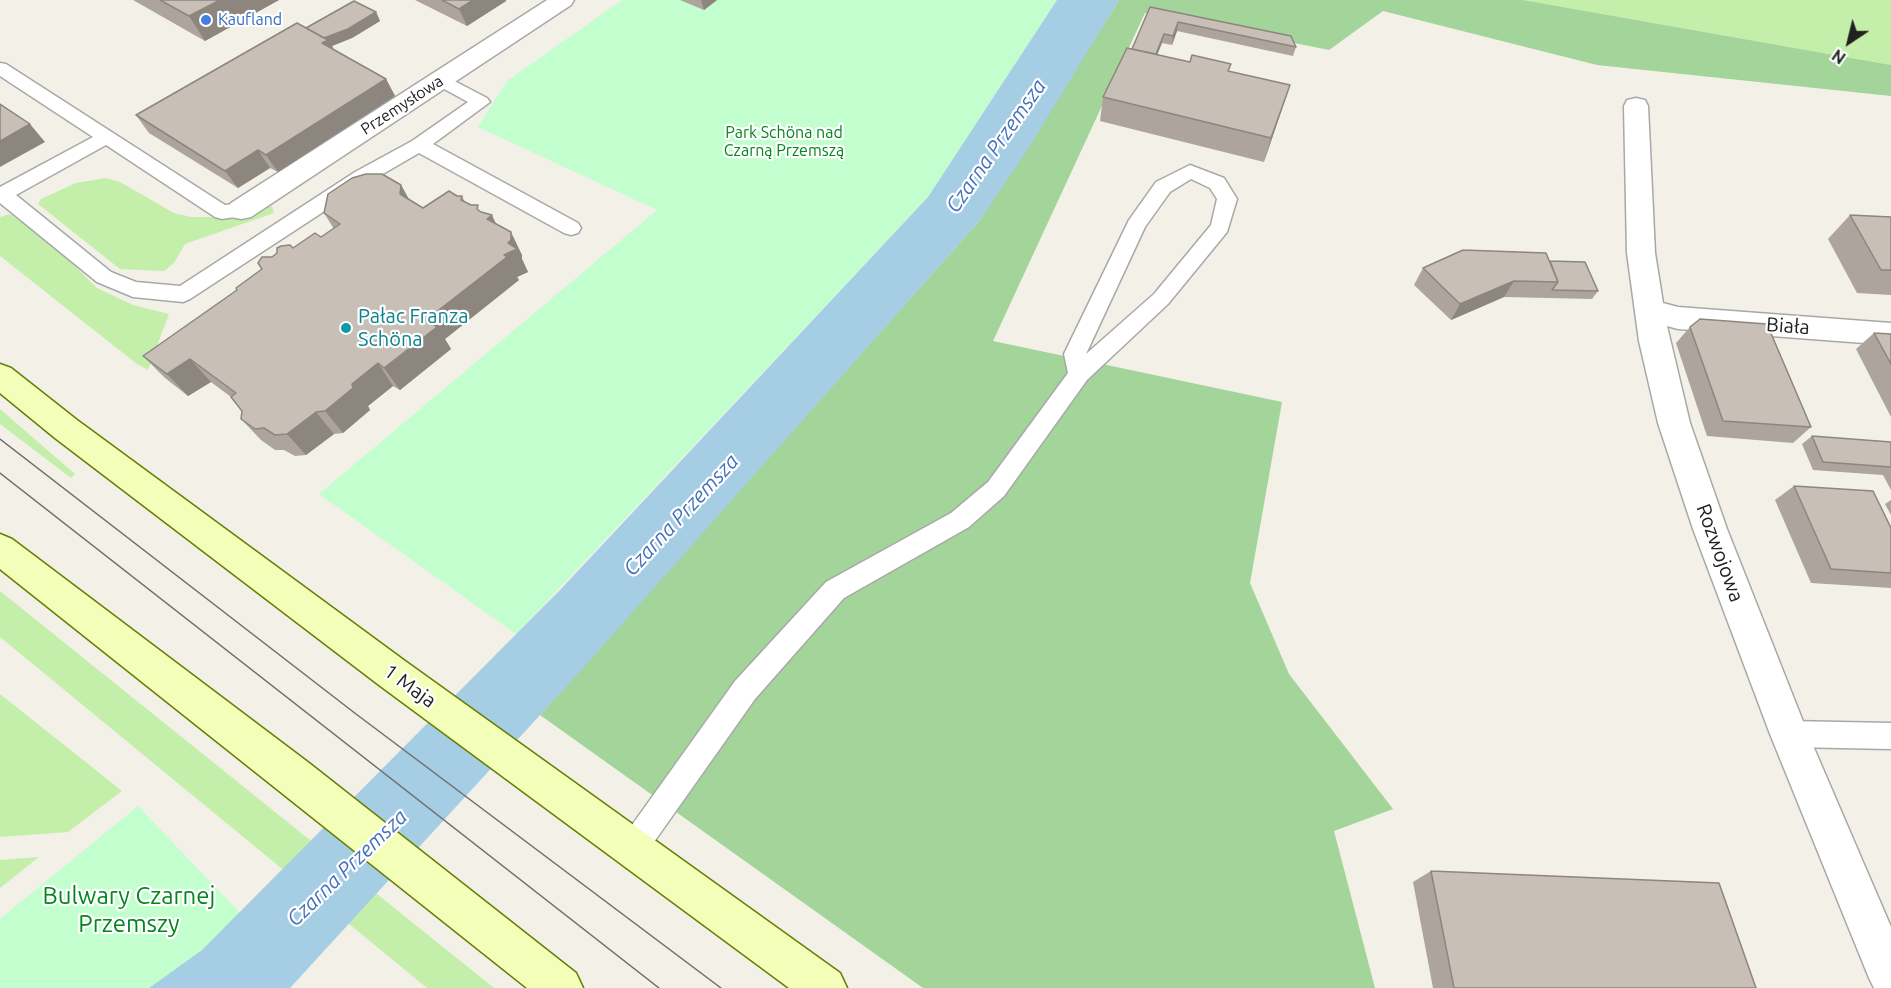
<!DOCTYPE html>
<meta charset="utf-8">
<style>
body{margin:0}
#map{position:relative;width:1891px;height:988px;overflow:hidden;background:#f2f0e7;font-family:Ubuntu,sans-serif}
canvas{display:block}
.north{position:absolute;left:1819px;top:12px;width:60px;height:60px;-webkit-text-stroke:4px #fff;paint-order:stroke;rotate:215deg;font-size:16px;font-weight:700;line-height:24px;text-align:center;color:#212121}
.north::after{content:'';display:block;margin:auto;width:21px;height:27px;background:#212121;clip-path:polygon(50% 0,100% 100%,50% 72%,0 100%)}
</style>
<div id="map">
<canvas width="1891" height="988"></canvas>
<div class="north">N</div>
</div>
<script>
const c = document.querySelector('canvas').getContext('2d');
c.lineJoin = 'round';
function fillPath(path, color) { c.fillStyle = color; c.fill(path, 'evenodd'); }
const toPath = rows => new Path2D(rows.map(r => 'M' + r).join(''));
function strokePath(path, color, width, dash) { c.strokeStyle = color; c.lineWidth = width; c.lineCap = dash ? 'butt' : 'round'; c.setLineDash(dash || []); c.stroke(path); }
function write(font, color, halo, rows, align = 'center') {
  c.font = font + ' Ubuntu,sans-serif'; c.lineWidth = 4.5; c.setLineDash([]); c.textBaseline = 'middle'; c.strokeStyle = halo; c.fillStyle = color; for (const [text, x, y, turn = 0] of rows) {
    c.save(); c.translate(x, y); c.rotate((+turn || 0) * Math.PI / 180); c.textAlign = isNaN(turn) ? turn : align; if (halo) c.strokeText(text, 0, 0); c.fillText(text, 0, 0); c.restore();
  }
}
fillPath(toPath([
 [1523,0,1891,0,1891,65],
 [106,178,120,182,174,213,191,217,233,217,272,206,274,213,185,244,174,263,164,271,120,269,38,204,41,199,76,183],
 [10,214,58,249,97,288,133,305,169,314,148,370,137,364,0,256,0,217],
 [0,409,75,474,71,478,0,424],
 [0,591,494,988,427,988,0,637],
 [0,694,122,791,68,832,0,837],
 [39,857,0,888,0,860]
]), '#c4efaa');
fillPath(toPath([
 [1119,0,1523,0,1891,65,1891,96,1597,65,1383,11,1329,50,1145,13,993,341,1282,402,1250,583,1289,674,1393,809,1334,831,1375,988,923,988,540,715,980,220]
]), '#a3d499');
fillPath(toPath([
 [622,0,1057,0,928,197,516,634,319,494,657,210,478,127,507,81],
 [138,806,240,913,202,950,149,988,0,988,0,919]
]), '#c3fece');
fillPath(toPath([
 [1057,0,1119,0,1028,149,980,220,584,667,290,988,149,988,202,950,561,589,928,197]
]), '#a5cde3');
const lane = toPath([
 [0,63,6,64,225,205,241,203,248,205,251,210,248,215,222,219,215,217,106,145,16,195,111,272,136,282,180,286,355,172,412,141,468,102,435,84,432,80,435,76,441,74,487,98,490,102,433,144,578,223,581,228,578,233,571,235,564,233,419,153,369,182,190,299,183,302,133,297,97,282,0,203,0,187,93,137,0,76,0,63],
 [1190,165,1224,178,1237,199,1227,232,1168,304,1087,380,1004,496,969,527,844,598,755,699,642,859,632,864,622,859,617,849,622,839,735,681,826,582,951,513,988,482,1068,373,1064,354,1129,220,1156,182,1190,165],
 [1191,179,1210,188,1217,199,1211,225,1154,294,1086,354,1145,227,1170,192,1191,179],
 [1789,721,1891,723,1891,749,1789,747,1779,743,1775,734,1779,725,1789,721]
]);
const street = toPath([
 [547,0,574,0,571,5,251,217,241,219,231,217,227,210,231,203,547,0],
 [1636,98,1645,100,1648,106,1655,253,1663,303,1678,307,1891,323,1891,345,1678,329,1667,326,1690,423,1727,529,1808,734,1891,927,1891,988,1874,988,1869,978,1770,734,1693,529,1658,423,1639,341,1627,253,1624,106,1627,100,1636,98]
]);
const secondary = toPath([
 [0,364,11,368,77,420,405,661,840,973,847,988,789,988,379,685,55,438,0,393,0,364],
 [0,534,12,539,309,763,576,973,583,988,527,988,0,569,0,534]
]);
strokePath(lane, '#a8a8a8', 3);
strokePath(street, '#a8a8a8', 3);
strokePath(secondary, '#638000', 3);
fillPath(lane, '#fff');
fillPath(street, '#fff');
fillPath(secondary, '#f3feb9');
strokePath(toPath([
 [0,439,356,714,721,988],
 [0,473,659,988]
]), '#6f6f6f', 1.5);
fillPath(toPath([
 [133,0,279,0,205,41],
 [415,0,506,0,506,1,467,26],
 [680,0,717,0,704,10],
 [1150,7,1296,47,1293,56,1177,31,1172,45,1162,43,1157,55,1290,85,1264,162,1100,121,1103,97,1132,49],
 [376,12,380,21,352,38,332,46,334,50,386,79,395,96,278,172,270,168,238,188,149,133,136,115,306,28],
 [401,185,409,199,423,208,457,196,462,196,465,202,481,212,495,223,522,255,522,259,528,272,517,277,519,280,445,339,451,349,400,390,393,386,368,406,370,410,343,433,334,434,306,455,295,456,284,450,275,450,261,440,241,419,242,411,231,397,211,382,188,396,165,378,143,356,237,290,262,269,272,257,321,237,334,229,324,213],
 [1850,215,1891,217,1891,295,1857,293,1828,239],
 [1550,261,1598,291,1592,299,1504,297,1451,320,1414,285,1423,268],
 [1690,327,1811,427,1793,443,1707,436,1676,343],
 [1874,333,1891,334,1891,417,1856,349],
 [1812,436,1891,442,1891,490,1883,475,1813,470,1802,444],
 [1794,486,1891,528,1891,588,1811,583,1775,500],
 [1891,500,1891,515,1885,504],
 [1431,871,1756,988,1433,988,1413,882]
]), '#aca49d');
fillPath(toPath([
 [220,0,279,0,205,41,189,16],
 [473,0,506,0,506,1,467,26,459,9],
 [701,0,717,0,704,10],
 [376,12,380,21,352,38,332,46,338,57,318,40],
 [1178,22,1177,31,1172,45,1173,36],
 [1164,34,1162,43,1153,65,1155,56],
 [386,79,395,96,278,172,266,155],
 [1290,85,1282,109,1264,162,1271,138],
 [30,124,45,142,0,167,0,141],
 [258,150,270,168,238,188,225,171],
 [401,185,414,209,400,194],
 [492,215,503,239,487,219],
 [511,232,522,255,522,259,528,272,517,277,519,280,445,339,451,349,400,390,384,368,426,320,504,255],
 [1514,281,1504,297,1451,320,1460,304],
 [190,359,211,382,188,396,167,374],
 [378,363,393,386,368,406,370,410,343,433,325,411,352,384],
 [316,412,334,434,306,455,287,434]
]), '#8c867f');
const building = toPath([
 [160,0,220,0,189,16,160,0],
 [442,0,473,0,459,9,442,0],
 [354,1,376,12,348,29,324,38,306,28,354,1],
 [1150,7,1291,36,1296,47,1178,22,1173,36,1164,34,1156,54,1132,49,1150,7],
 [297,23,328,40,322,43,386,79,266,155,258,150,225,171,136,115,297,23],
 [1127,48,1190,62,1192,55,1231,64,1228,71,1290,85,1271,138,1103,97,1127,48],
 [0,104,30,124,0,141,0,104],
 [366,174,382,174,401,185,400,194,423,208,449,191,457,196,462,196,461,200,471,205,478,205,477,209,481,212,492,215,487,219,511,232,511,240,508,243,517,249,504,255,507,257,426,320,437,327,384,368,378,363,352,384,353,388,325,411,316,412,287,434,275,435,264,428,255,429,241,419,242,411,231,397,236,393,190,359,167,374,143,356,237,290,236,288,262,269,258,263,262,257,272,257,277,253,277,248,281,246,290,245,293,248,315,233,321,237,340,224,324,213,328,194,352,178,366,174],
 [1850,215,1891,217,1891,270,1881,270,1850,215],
 [1463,250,1546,253,1558,282,1514,281,1460,304,1423,268,1463,250],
 [1550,261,1585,262,1598,291,1552,290,1558,282,1550,261],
 [1700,319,1767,324,1811,427,1723,421,1690,327,1700,319],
 [1874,333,1891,334,1891,364,1874,333],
 [1812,436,1891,442,1891,467,1823,462,1812,436],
 [1794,486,1873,491,1891,528,1891,573,1831,569,1794,486],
 [1431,871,1719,883,1756,988,1454,988,1431,871]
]);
fillPath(building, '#c8bfb6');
strokePath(building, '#8c867f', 1.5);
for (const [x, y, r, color] of [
 [206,20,6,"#3f7fe0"],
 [346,328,6,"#0f9aa8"]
]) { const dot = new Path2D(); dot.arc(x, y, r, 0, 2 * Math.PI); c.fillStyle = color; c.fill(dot); strokePath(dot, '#fff', 2); }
write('16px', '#366cbe', '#fff', [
 ["Kaufland",218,20]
], 'left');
write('16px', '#212121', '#fff', [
 ["Przemysłowa",402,105,-33]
]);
write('16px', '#04851d', '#fff', [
 ["Park Schöna nad",784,133],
 ["Czarną Przemszą",784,151]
]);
write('20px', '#0d838f', '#fff', [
 ["Pałac Franza",358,316],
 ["Schöna",358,339]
], 'left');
write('20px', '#212121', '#fff', [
 ["Biała",1788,326,4],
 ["Rozwojowa",1720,553,70],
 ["1 Maja",410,686,36]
]);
write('italic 21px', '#4471ba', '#fff', [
 ["Czarna Przemsza",996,146,-55],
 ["Czarna Przemsza",681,515,-47],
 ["Czarna Przemsza",347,868,-44]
]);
write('24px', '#04851d', '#fff', [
 ["Bulwary Czarnej",129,896],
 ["Przemszy",129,924]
]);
</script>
